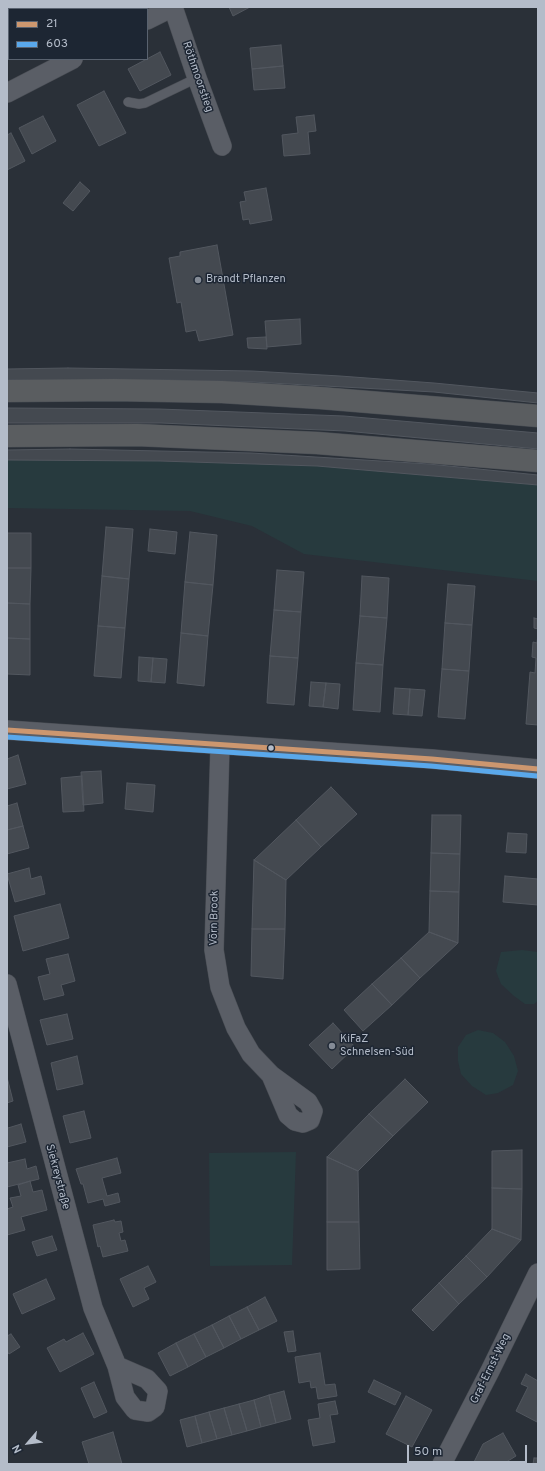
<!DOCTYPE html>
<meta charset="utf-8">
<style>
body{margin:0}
#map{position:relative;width:545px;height:1471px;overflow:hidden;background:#2a3038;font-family:Overpass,sans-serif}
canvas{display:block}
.frame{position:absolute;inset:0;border:8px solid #b4bcc9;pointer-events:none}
.legend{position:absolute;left:8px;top:8px;width:140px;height:52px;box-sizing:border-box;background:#1d2633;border:1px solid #59626f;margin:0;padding:5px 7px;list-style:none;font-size:12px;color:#b4bcc9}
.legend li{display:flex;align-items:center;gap:8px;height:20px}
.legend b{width:20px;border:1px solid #59626f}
.north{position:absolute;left:8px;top:1423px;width:40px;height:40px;-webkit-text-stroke:3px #1d2633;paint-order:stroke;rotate:242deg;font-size:11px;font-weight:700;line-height:16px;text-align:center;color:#b4bcc9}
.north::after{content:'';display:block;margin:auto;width:14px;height:18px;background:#b4bcc9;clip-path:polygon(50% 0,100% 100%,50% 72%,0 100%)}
.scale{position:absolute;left:407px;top:1445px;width:120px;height:18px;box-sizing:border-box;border:2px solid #b4bcc9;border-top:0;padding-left:5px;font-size:12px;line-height:14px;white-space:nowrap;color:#b4bcc9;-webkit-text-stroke:3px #1d2633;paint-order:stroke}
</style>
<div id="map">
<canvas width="545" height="1471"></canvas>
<div class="frame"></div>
<ul class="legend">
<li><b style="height:5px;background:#cd976f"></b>21</li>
<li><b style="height:5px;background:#5aa8eb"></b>603</li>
</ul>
<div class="north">N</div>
<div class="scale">50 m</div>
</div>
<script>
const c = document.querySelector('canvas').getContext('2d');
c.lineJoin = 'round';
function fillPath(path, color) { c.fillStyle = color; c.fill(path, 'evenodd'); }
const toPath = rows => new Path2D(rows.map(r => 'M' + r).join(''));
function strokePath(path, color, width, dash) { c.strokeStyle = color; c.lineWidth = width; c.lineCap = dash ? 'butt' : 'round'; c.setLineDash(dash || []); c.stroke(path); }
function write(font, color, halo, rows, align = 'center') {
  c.font = font + ' Overpass,sans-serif'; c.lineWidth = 3; c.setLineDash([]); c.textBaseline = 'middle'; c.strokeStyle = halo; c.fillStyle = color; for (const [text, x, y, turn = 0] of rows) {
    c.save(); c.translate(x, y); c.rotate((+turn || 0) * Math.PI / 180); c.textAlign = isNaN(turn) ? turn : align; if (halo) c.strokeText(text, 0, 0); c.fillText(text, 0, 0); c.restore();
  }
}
fillPath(toPath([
 [7,460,160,461,317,466,538,485,538,581,304,554,252,526,190,511,7,508],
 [522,950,538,952,538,1001,534,1004,525,1004,514,996,501,984,496,971,501,952],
 [478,1030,493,1033,505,1042,514,1056,518,1071,513,1085,498,1093,486,1095,472,1086,461,1074,458,1061,458,1047,466,1035],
 [296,1152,292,1265,210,1266,209,1153]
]), '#273a3e');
const building = toPath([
 [7,7,29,7,30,9,9,9,9,20,7,17,7,7],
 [229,7,250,7,233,16,229,7],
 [281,45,283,66,252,69,250,48,281,45],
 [160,52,171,75,140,91,128,69,160,52],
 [283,66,285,88,254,90,252,69,283,66],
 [104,91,126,133,99,146,77,105,104,91],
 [314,115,316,131,308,132,310,154,284,156,282,135,298,133,296,117,314,115],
 [43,116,56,141,32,154,19,128,43,116],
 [11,133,25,161,7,170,7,135,11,133],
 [80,182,90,191,73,211,63,203,80,182],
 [266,188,272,220,250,224,249,219,243,220,240,202,246,201,244,192,266,188],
 [217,245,233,335,199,341,196,330,186,332,181,302,177,303,169,258,180,256,180,252,217,245],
 [300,319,301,344,267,347,265,321,300,319],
 [266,337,267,349,248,348,247,338,266,337],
 [68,368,252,371,340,376,434,383,538,393,538,403,434,392,252,382,161,380,7,380,7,369,68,368],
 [7,408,159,409,344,416,538,433,538,449,345,431,161,423,7,423,7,408],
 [70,449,251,453,429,464,538,475,538,485,317,466,160,461,7,460,7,450,70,449],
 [106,527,133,529,129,579,102,576,106,527],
 [150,529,177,532,175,554,148,551,150,529],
 [190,532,217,535,213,585,185,582,190,532],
 [7,533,31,533,31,568,7,568,7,533],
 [7,568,31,568,30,604,7,603,7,568],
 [277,570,304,572,301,612,274,610,277,570],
 [102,576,129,579,125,628,98,626,102,576],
 [362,576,389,578,387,618,360,616,362,576],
 [185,582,213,585,208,636,181,633,185,582],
 [448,584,475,586,472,625,445,623,448,584],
 [7,603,30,604,30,639,7,638,7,603],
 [274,610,301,612,298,658,270,656,274,610],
 [360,616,387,618,383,665,356,663,360,616],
 [534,618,538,619,538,629,534,628,534,618],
 [445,623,472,625,469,671,442,669,445,623],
 [98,626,125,628,121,678,94,676,98,626],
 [181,633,208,636,204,686,177,683,181,633],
 [538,634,538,725,526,724,530,672,535,673,536,658,532,657,533,642,537,643,538,634],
 [7,638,30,639,30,675,7,674,7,638],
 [270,656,298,658,294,705,267,703,270,656],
 [139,657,153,658,151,682,138,681,139,657],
 [153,658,167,659,165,683,151,682,153,658],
 [356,663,383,665,380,712,353,710,356,663],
 [442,669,469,671,465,719,438,717,442,669],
 [311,682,326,683,323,707,309,706,311,682],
 [326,683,340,684,338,709,323,707,326,683],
 [395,688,410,689,408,715,393,714,395,688],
 [410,689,425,690,422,716,408,715,410,689],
 [18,755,26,784,7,789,7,759,18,755],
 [101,771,103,803,83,805,81,772,101,771],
 [82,776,84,811,63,812,61,778,82,776],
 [127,783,155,785,153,812,125,809,127,783],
 [331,787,357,814,321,847,296,820,331,787],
 [17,803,23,826,7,830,7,806,17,803],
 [432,815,461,815,460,854,431,853,432,815],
 [296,820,321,847,286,880,254,860,296,820],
 [23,826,29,848,7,854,7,830,23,826],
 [508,833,527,834,526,853,506,852,508,833],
 [431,853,460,854,459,892,430,891,431,853],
 [254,860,286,880,285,929,252,929,254,860],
 [29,868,31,879,41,876,45,894,15,902,7,874,29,868],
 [505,876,538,879,538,905,503,902,505,876],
 [430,891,459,892,458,943,429,932,430,891],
 [60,904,69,938,23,951,14,916,60,904],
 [252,929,285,929,283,979,251,976,252,929],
 [429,932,458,943,420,978,401,958,429,932],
 [68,954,75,981,61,985,64,995,44,1000,38,977,50,974,46,959,68,954],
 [401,958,420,978,392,1005,372,984,401,958],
 [372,984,392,1005,363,1031,344,1010,372,984],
 [67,1014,73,1039,47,1045,40,1020,67,1014],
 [333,1023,355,1047,332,1069,309,1045,333,1023],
 [77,1056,83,1084,57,1090,51,1063,77,1056],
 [7,1077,13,1101,7,1103,7,1077],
 [405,1079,428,1102,393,1136,369,1114,405,1079],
 [84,1111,91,1138,70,1143,63,1116,84,1111],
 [369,1114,393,1136,358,1171,327,1157,369,1114],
 [21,1124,26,1142,7,1147,7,1126,8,1128,21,1124],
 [522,1150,522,1189,492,1188,492,1151,522,1150],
 [327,1157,358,1171,359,1222,327,1222,327,1157],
 [117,1158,121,1173,102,1178,107,1196,118,1193,120,1202,105,1206,103,1199,88,1203,83,1184,81,1184,76,1169,117,1158],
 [25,1159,27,1169,36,1166,39,1179,7,1187,7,1163,25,1159],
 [30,1181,33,1192,42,1190,47,1210,21,1217,25,1230,7,1235,7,1209,13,1207,10,1198,21,1196,18,1185,30,1181],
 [492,1188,522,1189,521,1240,492,1229,492,1188],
 [114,1220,115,1222,121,1221,123,1232,119,1233,121,1241,125,1240,128,1251,103,1257,100,1246,98,1247,93,1225,114,1220],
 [327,1222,359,1222,360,1269,327,1270,327,1222],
 [492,1229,521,1240,487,1277,466,1256,492,1229],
 [52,1236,57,1250,37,1256,32,1242,52,1236],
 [466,1256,487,1277,459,1304,439,1283,466,1256],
 [148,1266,156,1282,144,1288,149,1299,133,1307,120,1279,148,1266],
 [46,1279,55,1299,22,1314,13,1294,46,1279],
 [439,1283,459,1304,433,1331,412,1310,439,1283],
 [265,1297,277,1321,259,1330,247,1307,265,1297],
 [247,1307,259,1330,241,1339,229,1316,247,1307],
 [229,1316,241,1339,224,1348,212,1325,229,1316],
 [212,1325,224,1348,206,1357,194,1334,212,1325],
 [293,1331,296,1351,288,1352,284,1332,293,1331],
 [83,1333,94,1354,60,1372,47,1348,64,1339,66,1342,83,1333],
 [11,1334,20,1347,9,1354,7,1351,7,1336,11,1334],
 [194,1334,206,1357,188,1367,176,1343,194,1334],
 [176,1343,188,1367,170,1376,158,1353,176,1343],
 [320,1353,325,1385,335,1384,337,1396,318,1399,316,1387,311,1388,310,1381,299,1383,295,1357,320,1353],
 [526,1374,538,1381,537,1422,516,1411,528,1387,521,1384,526,1374],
 [374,1380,401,1393,395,1405,368,1392,374,1380],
 [94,1382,107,1412,94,1418,81,1388,94,1382],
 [284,1391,291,1419,276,1423,269,1395,284,1391],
 [269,1395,276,1423,261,1427,254,1400,269,1395],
 [406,1396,432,1410,412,1447,386,1434,406,1396],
 [254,1400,261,1427,247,1431,239,1404,254,1400],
 [335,1401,338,1414,330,1415,335,1442,313,1446,308,1420,320,1418,318,1404,335,1401],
 [239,1404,247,1431,232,1435,224,1408,239,1404],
 [224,1408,232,1435,217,1439,209,1412,224,1408],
 [209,1412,217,1439,202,1443,195,1416,209,1412],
 [195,1416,202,1443,187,1447,180,1420,195,1416],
 [113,1432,122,1464,89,1464,82,1442,113,1432],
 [503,1433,516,1456,503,1464,473,1464,483,1444,503,1433],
 [534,1458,538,1458,538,1464,533,1464,534,1458]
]);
fillPath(building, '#444950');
strokePath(building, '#52575f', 1);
const lane = toPath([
 [128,102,139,104,145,103,197,78]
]);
const street = toPath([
 [173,7,197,78,222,146],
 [147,20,173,7],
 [7,93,73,59],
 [7,730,432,759,538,769],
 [220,746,214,950,220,987,236,1028,251,1054,271,1075,288,1115,295,1121,303,1123,310,1120,313,1111,308,1102,271,1075],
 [7,984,93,1308,117,1366,125,1397,135,1410,148,1412,155,1407,158,1391,147,1379,117,1366],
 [442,1464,490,1371,538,1273]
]);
const highway = toPath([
 [7,391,114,390,222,392,320,398,538,416],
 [7,436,137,435,317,443,538,461]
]);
strokePath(lane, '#484c53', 10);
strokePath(street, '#484c53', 20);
strokePath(highway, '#474c53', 23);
strokePath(lane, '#5a5e66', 9);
strokePath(street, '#5a5e66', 19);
strokePath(highway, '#5a5d60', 22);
strokePath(toPath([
 [7,730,432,759,538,769]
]), '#cd976f', 5);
strokePath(toPath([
 [7,737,431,766,537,776]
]), '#5aa8eb', 5);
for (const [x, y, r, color] of [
 [198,280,4,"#848b96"],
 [271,748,3.5,"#b4bcc9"],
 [332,1046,4,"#848b96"]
]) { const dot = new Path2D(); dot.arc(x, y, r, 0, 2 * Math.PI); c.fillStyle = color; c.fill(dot); strokePath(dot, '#1d2633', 1.5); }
write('11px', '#b4bcc9', '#1d2633', [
 ["Röthmoorstieg",197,77,71],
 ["Vörn Brook",215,918,-89],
 ["Siekreystraße",57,1177,75],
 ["Graf-Ernst-Weg",491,1369,-64]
]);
write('11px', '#b4bcc9', '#1d2633', [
 ["Brandt Pflanzen",206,280],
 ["KiFaZ",340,1040],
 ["Schnelsen-Süd",340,1053]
], 'left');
</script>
